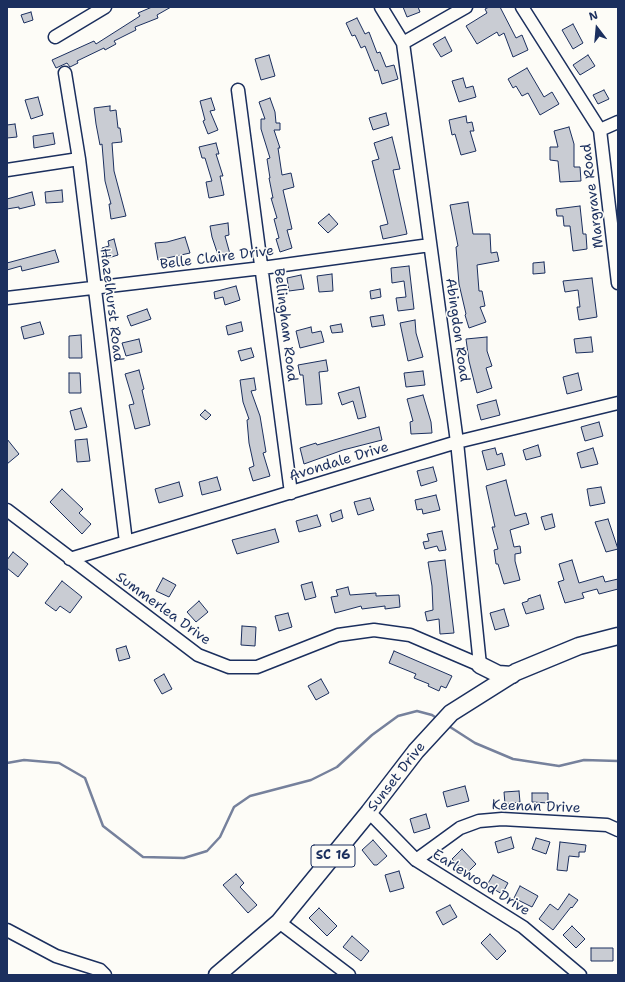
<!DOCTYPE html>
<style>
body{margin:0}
#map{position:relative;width:625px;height:982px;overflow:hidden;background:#fdfcf7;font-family:"Shantell Sans",sans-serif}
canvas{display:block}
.frame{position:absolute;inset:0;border:8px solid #1b2f5e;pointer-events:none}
.north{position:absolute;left:577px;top:8px;width:40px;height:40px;-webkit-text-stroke:3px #fdfcf7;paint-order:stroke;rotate:344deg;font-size:11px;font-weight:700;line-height:16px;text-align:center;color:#1b2f5e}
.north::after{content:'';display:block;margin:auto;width:14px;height:18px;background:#1b2f5e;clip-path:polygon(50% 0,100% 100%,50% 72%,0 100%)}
</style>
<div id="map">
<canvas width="625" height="982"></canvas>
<div class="frame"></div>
<div class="north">N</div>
</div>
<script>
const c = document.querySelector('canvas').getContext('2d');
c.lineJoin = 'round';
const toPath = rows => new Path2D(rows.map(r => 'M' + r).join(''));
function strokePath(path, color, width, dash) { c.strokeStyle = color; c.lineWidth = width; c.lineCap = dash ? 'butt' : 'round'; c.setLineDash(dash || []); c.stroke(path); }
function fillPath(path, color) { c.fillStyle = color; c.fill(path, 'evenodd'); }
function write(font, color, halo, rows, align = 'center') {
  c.font = font + ' "Shantell Sans",sans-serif'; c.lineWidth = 3; c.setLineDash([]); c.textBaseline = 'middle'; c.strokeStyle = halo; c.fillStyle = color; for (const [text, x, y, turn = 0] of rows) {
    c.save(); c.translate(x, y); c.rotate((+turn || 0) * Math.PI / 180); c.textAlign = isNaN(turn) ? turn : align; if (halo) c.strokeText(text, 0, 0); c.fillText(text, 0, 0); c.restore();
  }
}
strokePath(toPath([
 [447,725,475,743,513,759,559,766,584,760,618,761],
 [7,763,24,760,59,763,85,778,103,826,143,857,184,858,207,851,220,837,234,807,250,796,311,780,337,767,372,735,398,716,417,711,432,715,438,719]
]), '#76819c', 2.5);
const building = toPath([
 [152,7,171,7,157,15,158,18,135,27,136,30,114,41,116,44,105,50,104,48,77,61,78,63,70,67,67,63,56,68,52,60,94,41,96,44,140,16,138,13,152,7],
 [403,7,418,7,420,12,407,17,403,7],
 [489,7,500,7,516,38,522,35,528,50,513,57,504,33,499,36,497,32,477,44,466,26,487,13,485,9,489,7],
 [31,12,33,20,24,23,21,15,31,12],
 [357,18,365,34,369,32,377,53,380,52,386,67,394,65,398,79,382,84,378,70,375,71,365,46,361,48,355,35,352,36,346,23,357,18],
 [573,24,583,43,573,49,562,30,573,24],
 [445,37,452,51,441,57,433,44,445,37],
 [269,55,275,76,261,80,255,59,269,55],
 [588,55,595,66,580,75,573,65,588,55],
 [527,68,544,97,552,92,559,104,540,115,528,93,522,96,516,86,513,88,508,79,527,68],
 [463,78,466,88,473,86,476,97,459,102,452,81,463,78],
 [604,90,609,99,598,104,593,95,604,90],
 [38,97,43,115,31,119,25,100,38,97],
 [211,98,215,110,210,111,218,130,208,134,203,121,205,120,200,101,211,98],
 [270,98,275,112,276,123,280,123,280,130,274,130,280,148,278,148,282,175,291,173,294,187,283,190,292,229,287,230,292,248,280,252,276,239,279,238,274,219,277,218,271,198,273,198,269,178,270,178,267,159,270,158,261,129,261,119,265,119,259,102,270,98],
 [110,106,110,111,116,110,118,128,120,128,122,142,112,143,114,171,126,216,111,219,109,204,111,204,105,181,102,144,100,145,96,124,94,108,110,106],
 [386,113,389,125,373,130,369,118,386,113],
 [466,116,467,123,472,122,474,131,470,131,476,151,461,155,455,134,452,135,449,120,466,116],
 [15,124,17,137,7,138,7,125,15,124],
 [569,127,574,144,574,167,580,167,581,181,560,182,558,161,550,160,550,147,558,147,554,131,569,127],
 [53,133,55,144,34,148,33,136,53,133],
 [392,137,400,169,393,170,407,234,383,239,380,226,388,224,372,161,379,159,374,143,392,137],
 [216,143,219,154,216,154,223,176,220,176,224,195,209,198,206,182,212,181,205,158,202,158,199,147,216,143],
 [62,190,63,202,46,203,45,192,62,190],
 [32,192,35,205,19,209,19,207,7,209,7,199,32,192],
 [468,202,473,234,490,234,491,253,497,252,499,261,477,265,479,291,482,291,485,306,480,307,486,322,469,328,465,315,466,314,459,284,456,247,458,246,450,205,468,202],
 [580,206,583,234,586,234,587,249,573,251,570,226,564,226,563,216,557,216,556,209,580,206],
 [329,214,338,224,328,233,318,223,329,214],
 [228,223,229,235,225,236,230,254,219,258,212,237,210,226,228,223],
 [185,237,190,253,158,260,155,243,167,242,185,237],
 [114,239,118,255,105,259,102,248,109,246,108,241,114,239],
 [55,250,59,262,22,271,21,266,7,270,7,263,55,250],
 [544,262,545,273,533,274,533,263,544,262],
 [409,266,414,309,398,311,396,298,406,297,404,281,392,283,391,268,409,266],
 [332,274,333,291,319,292,317,276,332,274],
 [301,275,304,289,289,291,287,278,301,275],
 [592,278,597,317,579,320,577,307,580,307,578,290,565,292,563,281,592,278],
 [236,286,240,300,225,305,223,297,215,299,214,292,236,286],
 [380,289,381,297,371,299,370,291,380,289],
 [147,309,151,319,131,326,127,316,147,309],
 [383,315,385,325,372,327,370,317,383,315],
 [415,320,416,333,423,357,408,361,400,323,415,320],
 [40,322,44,334,24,339,21,327,40,322],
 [241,322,243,331,228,335,226,326,241,322],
 [341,324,343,332,332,333,330,326,341,324],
 [311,327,312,333,321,331,324,342,300,348,296,331,311,327],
 [81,335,82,358,69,358,69,336,81,335],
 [487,337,487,351,492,366,486,368,492,388,477,393,469,361,466,339,487,337],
 [591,337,593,352,576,353,574,339,591,337],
 [139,339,142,352,126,356,122,343,139,339],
 [251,348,254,357,241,361,238,351,251,348],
 [326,360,328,371,319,372,322,404,306,405,303,375,300,375,298,365,326,360],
 [139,370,144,389,142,390,150,425,135,429,129,405,134,404,125,374,139,370],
 [423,371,425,385,406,387,404,373,423,371],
 [69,373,80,373,81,393,69,393,69,373],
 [578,373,582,390,567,394,563,377,578,373],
 [254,378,256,390,251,391,260,416,266,452,263,453,270,476,253,481,249,468,254,466,249,443,247,420,249,419,243,402,240,380,254,378],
 [359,387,366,417,358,419,353,401,342,405,338,393,359,387],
 [423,395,431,422,432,433,411,434,410,422,413,421,407,399,423,395],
 [496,400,500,415,481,420,477,405,496,400],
 [81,408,87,427,75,430,70,411,81,408],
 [205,410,211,415,206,420,200,415,205,410],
 [599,422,603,436,585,441,581,427,599,422],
 [379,427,382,440,343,450,304,464,300,448,316,443,317,445,379,427],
 [7,439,19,454,7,464,7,439],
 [87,439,90,461,77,462,75,440,87,439],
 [538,445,541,456,526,460,523,450,538,445],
 [495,448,497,455,502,453,505,465,487,470,482,451,495,448],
 [593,448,598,464,581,468,577,453,593,448],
 [433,467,437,481,421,486,417,471,433,467],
 [217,477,221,490,202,495,199,482,217,477],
 [506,480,515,516,526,513,529,524,510,530,514,547,520,546,521,553,515,554,515,561,520,580,504,584,498,564,496,564,494,550,498,549,492,527,495,527,486,486,506,480],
 [179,482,183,496,159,503,155,489,179,482],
 [601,487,605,503,590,506,587,489,601,487],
 [62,489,83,509,79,513,91,524,82,534,50,502,62,489],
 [436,495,440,510,423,514,422,509,417,510,415,500,436,495],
 [370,498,374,510,358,515,354,502,370,498],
 [341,510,343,518,332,522,330,514,341,510],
 [552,514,555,527,545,530,541,517,552,514],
 [317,515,321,526,299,532,296,521,317,515],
 [608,519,618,549,606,552,595,522,608,519],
 [275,529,279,542,237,554,232,540,275,529],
 [442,531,446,550,439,551,437,546,425,549,423,542,429,541,427,534,442,531],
 [13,552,28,564,18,577,7,568,7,560,13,552],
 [445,560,454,633,440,634,439,619,427,621,425,612,433,610,432,586,428,562,445,560],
 [572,560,579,583,603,576,605,582,618,579,618,589,599,594,597,589,582,593,584,598,565,603,558,582,564,580,559,564,572,560],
 [163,578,176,585,169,597,156,591,163,578],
 [62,581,82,597,70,613,60,606,56,611,45,603,62,581],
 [312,582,316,597,305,600,301,585,312,582],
 [348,587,350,595,376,593,376,596,399,595,400,607,385,609,385,606,362,609,361,606,335,613,331,597,338,596,336,590,348,587],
 [540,595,544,609,526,614,522,603,528,601,528,599,540,595],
 [199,601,208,612,196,622,187,612,199,601],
 [504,609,509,626,495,630,490,613,504,609],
 [288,613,292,627,279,631,275,616,288,613],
 [242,626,256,627,255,646,241,645,242,626],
 [126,646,130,658,119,661,116,649,126,646],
 [394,651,452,676,446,688,441,686,439,691,428,686,429,684,414,678,416,674,389,663,394,651],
 [164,674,172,689,162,694,154,680,164,674],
 [321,679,329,693,316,700,308,686,321,679],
 [465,786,469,801,447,807,443,792,465,786],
 [519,791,520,802,505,804,504,792,519,791],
 [532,793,548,793,548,803,532,802,532,793],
 [426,814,430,828,414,833,410,819,426,814],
 [511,837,514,848,498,853,495,842,511,837],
 [536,838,550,842,546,854,532,849,536,838],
 [373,840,387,856,377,865,374,865,362,850,373,840],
 [560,842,586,845,585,852,579,852,579,857,569,856,567,871,557,870,560,842],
 [462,849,476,864,466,874,452,859,462,849],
 [399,871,404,888,390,892,385,875,399,871],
 [236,874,244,883,240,887,257,905,248,913,223,885,236,874],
 [493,875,508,883,502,894,487,885,493,875],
 [520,886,538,896,532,907,514,898,520,886],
 [569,894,578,900,572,908,571,907,553,930,539,919,550,904,558,910,569,894],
 [450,905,457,917,443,925,436,912,450,905],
 [319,908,337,926,327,936,309,918,319,908],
 [572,926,585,939,576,948,563,935,572,926],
 [490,934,506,951,497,960,481,943,490,934],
 [352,936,369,951,361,961,343,947,352,936],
 [591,948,613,948,613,961,591,961,591,948]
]);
fillPath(building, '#c9ccd3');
strokePath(building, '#1b2f5e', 1);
const minor = toPath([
 [522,7,600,130,618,283],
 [55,37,105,7],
 [403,43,466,7],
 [65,73,79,159,126,542],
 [238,90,291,493],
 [600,130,618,122],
 [7,170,79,159],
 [7,298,262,268,430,245],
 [7,510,198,655,229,667,257,667,338,635,374,630,410,635,480,665,457,442,403,43,381,7],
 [70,559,457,442,618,403],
 [369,812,416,860,523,927,580,975],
 [416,860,460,828,479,821,502,819,607,825,618,830],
 [279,922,349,975],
 [7,930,56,956,100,970,105,975]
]);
const major = toPath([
 [480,665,498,674,512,675],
 [217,975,279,922,369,812,416,751,451,713,516,672,579,646,618,636]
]);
strokePath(minor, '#1b2f5e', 15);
strokePath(major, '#1b2f5e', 19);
strokePath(minor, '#fdfcf7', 12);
strokePath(major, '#fdfcf7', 16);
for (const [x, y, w] of [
 [333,856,44]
]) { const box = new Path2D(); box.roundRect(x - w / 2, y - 11, w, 22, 3); c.fillStyle = '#fdfcf7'; c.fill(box); strokePath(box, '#1b2f5e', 1); }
write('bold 13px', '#1b2f5e', null, [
 ["SC 16",333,856]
]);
write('14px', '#1b2f5e', '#fdfcf7', [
 ["Margrave Road",593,196,-97],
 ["Belle Claire Drive",217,258,-7],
 ["Hazelhurst Road",111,305,83],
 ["Bellingham Road",285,325,83],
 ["Abingdon Road",457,330,82],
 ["Avondale Drive",339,462,-17],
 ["Summerlea Drive",163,609,36],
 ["Sunset Drive",397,777,-52],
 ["Keenan Drive",536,807,2],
 ["Earlewood Drive",481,883,32]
]);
</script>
